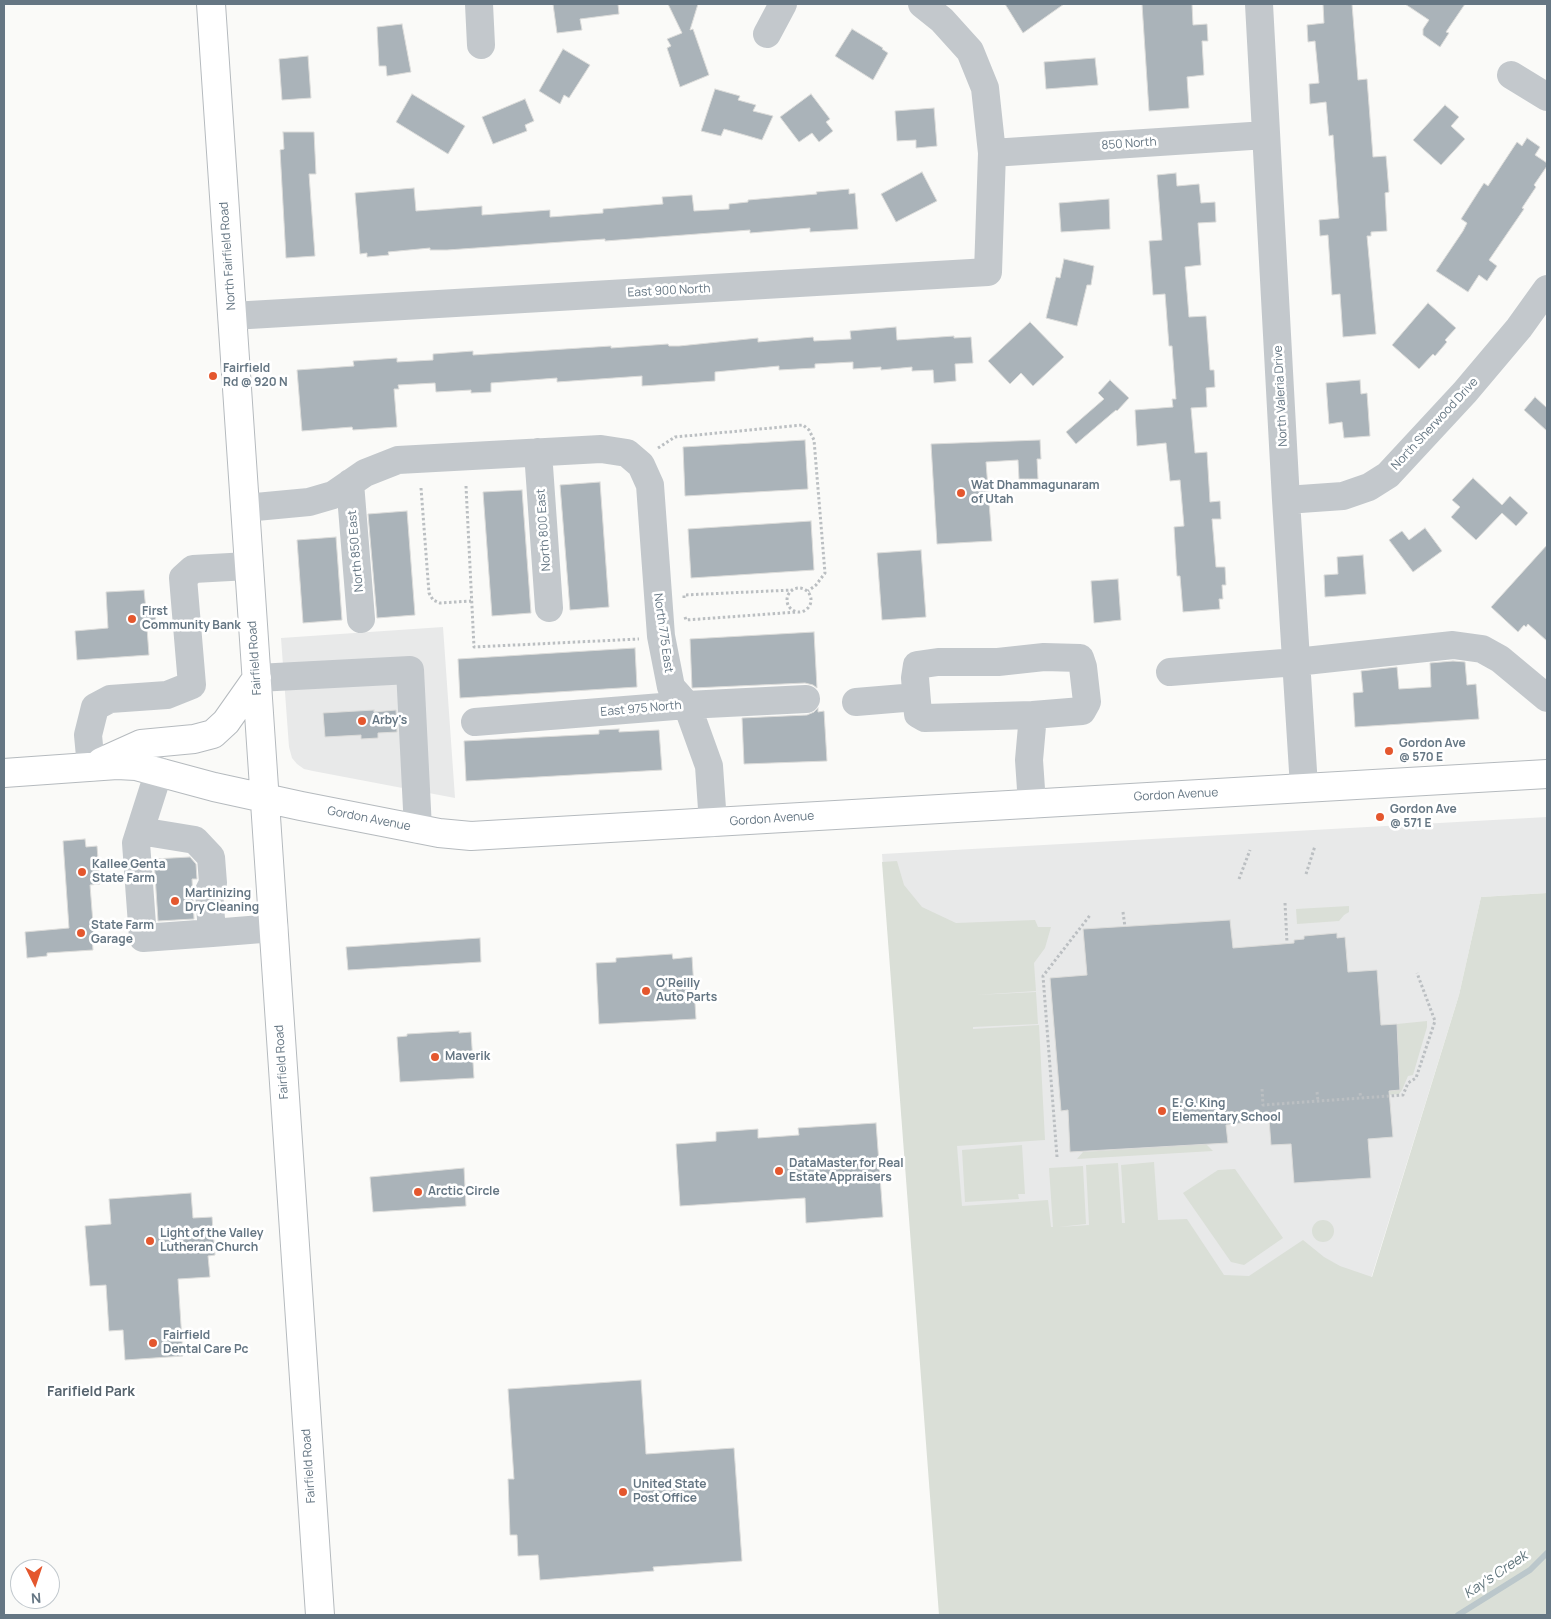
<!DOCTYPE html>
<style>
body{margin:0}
#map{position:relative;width:1551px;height:1619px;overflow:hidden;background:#fafaf8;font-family:Manrope,sans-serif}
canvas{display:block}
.frame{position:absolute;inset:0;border:5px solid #657683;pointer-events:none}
.north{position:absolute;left:10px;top:1559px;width:50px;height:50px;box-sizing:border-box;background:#fff;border:1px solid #c1c8cd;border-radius:50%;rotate:176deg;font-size:14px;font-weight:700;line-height:20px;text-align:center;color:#657683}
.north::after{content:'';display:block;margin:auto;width:18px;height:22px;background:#e4572e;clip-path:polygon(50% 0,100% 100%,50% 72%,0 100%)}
</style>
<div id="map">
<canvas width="1551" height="1619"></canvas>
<div class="frame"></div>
<div class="north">N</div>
</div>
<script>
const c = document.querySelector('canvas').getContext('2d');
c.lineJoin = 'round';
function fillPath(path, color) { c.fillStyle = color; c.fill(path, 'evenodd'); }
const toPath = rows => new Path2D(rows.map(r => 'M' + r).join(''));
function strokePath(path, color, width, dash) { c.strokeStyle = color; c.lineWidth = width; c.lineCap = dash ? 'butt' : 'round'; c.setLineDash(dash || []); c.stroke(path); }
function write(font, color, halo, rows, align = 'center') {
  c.font = font + ' Manrope,sans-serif'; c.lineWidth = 5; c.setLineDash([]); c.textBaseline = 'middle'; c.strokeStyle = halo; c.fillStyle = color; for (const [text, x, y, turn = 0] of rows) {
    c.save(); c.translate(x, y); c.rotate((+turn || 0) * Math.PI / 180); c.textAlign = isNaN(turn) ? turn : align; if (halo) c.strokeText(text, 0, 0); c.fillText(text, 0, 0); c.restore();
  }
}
fillPath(toPath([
 [443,627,455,798,313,771,304,769,297,764,292,758,289,747,281,638],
 [1547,817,1547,893,1481,897,1459,995,1355,1330,937,1577,882,854]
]), '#e8e9e9');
fillPath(toPath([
 [897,861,904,885,922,907,956,923,1035,920,1038,927,1051,927,1045,948,1034,963,1036,991,976,995,1036,992,1038,1024,973,1027,973,1029,1039,1025,1045,1140,957,1146,962,1206,1048,1200,1051,1227,1053,1227,1049,1168,1083,1166,1086,1224,1058,1227,1089,1225,1086,1165,1118,1163,1122,1223,1125,1223,1121,1165,1154,1162,1158,1220,1187,1219,1224,1275,1249,1276,1303,1240,1324,1257,1340,1266,1372,1277,1459,995,1481,897,1547,893,1547,1615,939,1615,882,862],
 [1349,906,1349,912,1344,915,1339,921,1297,924,1296,909],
 [1427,1021,1427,1027,1413,1075,1408,1076,1402,1090,1399,1094,1365,1097,1365,1093,1400,1090,1397,1024],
 [1206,1144,1213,1151,1077,1159,1083,1152],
 [1022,1145,1025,1194,1018,1194,1019,1199,965,1202,962,1150],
 [1235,1169,1283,1238,1244,1265,1231,1262,1183,1193,1218,1170],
 '1312 1231a11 11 0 1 1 22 0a11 11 0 1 1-22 0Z'
]), '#dadfd7');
strokePath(toPath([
 [1458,1615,1530,1570,1547,1553]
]), '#bbc7cb', 6);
const building = toPath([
 [553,4,618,4,619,14,580,19,582,30,557,33,553,4],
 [668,4,698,4,690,30,693,29,709,75,680,87,667,48,671,46,667,39,682,33,668,4],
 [1005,4,1064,4,1023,33,1005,4],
 [1142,4,1192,4,1193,25,1207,24,1208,41,1202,41,1204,75,1187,77,1189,108,1149,111,1142,4],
 [1323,4,1352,4,1358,80,1367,79,1373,157,1386,156,1389,192,1385,193,1387,231,1371,232,1371,236,1367,236,1376,334,1343,337,1340,294,1332,295,1328,235,1320,236,1319,220,1339,218,1333,135,1329,136,1326,102,1310,104,1309,84,1319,83,1315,41,1308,42,1307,25,1324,23,1323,4],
 [1405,4,1465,4,1446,32,1449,33,1440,47,1423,35,1423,29,1429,20,1405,4],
 [402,24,411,72,387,76,386,66,379,66,377,27,402,24],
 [852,29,883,48,882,49,888,53,873,80,835,56,852,29],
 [563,49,590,65,569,98,564,95,560,104,539,91,563,49],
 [308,56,311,98,282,100,279,59,308,56],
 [1095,58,1098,85,1046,89,1044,62,1095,58],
 [715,89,740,96,738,100,756,105,753,111,773,116,762,140,724,129,721,136,701,131,715,89],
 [412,94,465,126,448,154,396,122,412,94],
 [811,94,830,119,826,122,833,131,819,142,812,133,799,142,780,117,811,94],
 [525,99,534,121,525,125,527,131,493,144,482,117,525,99],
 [1445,105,1459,117,1451,126,1465,139,1441,165,1413,140,1445,105],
 [934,108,937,146,916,148,916,140,897,141,895,111,934,108],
 [283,132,314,132,316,174,309,174,315,256,286,258,280,150,284,149,283,132],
 [1527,138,1540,147,1535,155,1547,163,1547,166,1534,185,1536,187,1522,208,1524,209,1489,260,1497,266,1487,281,1479,275,1468,292,1436,271,1463,231,1467,223,1461,219,1484,183,1488,186,1517,142,1522,146,1527,138],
 [922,172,937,201,896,222,881,194,922,172],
 [1176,173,1177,186,1199,184,1201,203,1215,202,1216,222,1198,223,1201,265,1185,267,1189,317,1206,316,1210,370,1214,370,1215,387,1206,388,1207,407,1191,408,1195,453,1207,452,1210,502,1220,501,1221,519,1212,519,1216,567,1225,567,1226,585,1222,585,1223,599,1219,599,1220,609,1183,612,1180,576,1177,576,1174,527,1184,526,1180,480,1170,481,1166,443,1137,446,1135,410,1173,407,1172,399,1176,399,1172,346,1169,346,1165,294,1153,295,1149,241,1162,240,1157,175,1176,173],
 [414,188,416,211,482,206,482,215,550,210,550,217,603,213,603,209,663,204,662,197,692,195,694,211,729,209,729,204,748,202,748,200,817,194,816,192,849,189,849,194,855,193,858,229,810,232,810,228,750,233,750,230,605,241,605,239,447,250,430,250,430,248,388,252,389,255,367,257,367,253,360,254,355,193,414,188],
 [1109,199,1110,229,1061,232,1059,203,1109,199],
 [1064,259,1094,266,1091,285,1087,285,1077,326,1046,318,1056,277,1060,278,1064,259],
 [1428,303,1456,328,1445,340,1447,342,1435,356,1433,354,1419,369,1392,345,1428,303],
 [1030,322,1064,357,1033,386,1021,373,1010,384,988,361,1030,322],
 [896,327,897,340,954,336,954,338,971,337,973,363,955,364,956,381,934,383,933,370,912,371,912,367,881,370,881,367,853,369,853,362,815,364,815,368,779,370,779,366,715,372,715,381,642,386,642,376,557,382,557,378,491,383,491,392,471,393,471,390,436,392,435,383,398,385,399,389,394,389,397,427,353,430,352,427,302,431,297,370,354,366,353,361,397,358,397,362,433,360,433,354,473,351,473,355,611,346,611,348,668,344,669,346,679,346,758,338,758,342,813,337,814,341,851,339,850,331,896,327],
 [1110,380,1129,398,1117,411,1116,410,1076,444,1066,432,1104,399,1098,393,1110,380],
 [1360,380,1361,394,1367,393,1370,436,1344,438,1342,422,1329,424,1326,383,1360,380],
 [1535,397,1547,408,1547,431,1524,410,1535,397],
 [805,440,808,489,685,496,683,447,805,440],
 [1040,440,1041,459,1037,459,1038,479,1019,479,1018,460,986,462,992,541,937,544,931,444,1040,440],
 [1473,478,1502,505,1510,496,1528,513,1516,526,1502,513,1476,540,1451,517,1460,507,1452,500,1473,478],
 [600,482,609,607,570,610,560,485,600,482],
 [522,490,531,613,492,616,483,492,522,490],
 [407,511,415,615,377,618,368,514,407,511],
 [811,521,814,570,691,578,688,529,811,521],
 [1425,528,1442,551,1413,572,1389,540,1402,531,1409,540,1425,528],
 [336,537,342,620,303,623,297,540,336,537],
 [1547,545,1547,641,1528,624,1526,627,1524,625,1518,632,1491,607,1547,545],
 [921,550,926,617,882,620,877,553,921,550],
 [1363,555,1366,594,1325,597,1324,575,1338,574,1337,557,1363,555],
 [1118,579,1121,620,1094,623,1091,581,1118,579],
 [144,590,146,610,155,610,156,627,147,628,149,655,77,660,75,631,108,628,106,592,144,590],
 [814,632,817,688,813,685,805,683,692,688,690,639,814,632],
 [635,648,637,687,460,698,458,659,635,648],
 [1453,661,1465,662,1467,685,1476,684,1479,719,1355,727,1353,693,1363,692,1361,671,1397,667,1399,689,1431,687,1430,663,1453,661],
 [818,708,818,712,824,711,827,761,744,764,742,718,807,715,814,712,818,708],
 [374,710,374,712,396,710,397,732,378,733,378,738,361,739,361,735,325,737,323,713,374,710],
 [619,729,619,732,659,730,662,770,466,781,464,741,599,734,599,730,619,729],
 [85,839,86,847,97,846,100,884,90,885,94,936,92,936,93,950,47,953,47,956,27,958,25,932,69,928,63,841,85,839],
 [190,857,196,864,197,879,192,879,194,919,158,921,154,859,190,857],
 [1230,920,1233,948,1294,943,1294,940,1304,939,1304,936,1337,933,1337,938,1345,937,1348,972,1377,970,1381,1025,1397,1024,1400,1090,1389,1091,1393,1137,1368,1139,1371,1178,1294,1183,1291,1144,1271,1145,1269,1119,1226,1125,1228,1143,1070,1152,1068,1110,1061,1111,1050,978,1087,975,1083,929,1230,920],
 [480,938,481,962,348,970,346,947,480,938],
 [672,954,673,959,692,957,696,1019,599,1024,596,963,616,962,616,958,672,954],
 [459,1031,459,1033,471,1032,474,1078,400,1082,397,1037,407,1036,407,1034,459,1031],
 [876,1123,883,1217,806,1223,805,1198,680,1206,676,1144,716,1141,716,1132,758,1129,758,1138,799,1135,798,1128,876,1123],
 [464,1168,466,1206,373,1212,370,1177,464,1168],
 [191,1193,193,1218,212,1217,215,1255,208,1256,210,1277,178,1279,183,1356,125,1360,123,1330,109,1331,106,1285,90,1286,85,1226,111,1224,109,1199,191,1193],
 [641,1380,646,1454,734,1448,742,1561,653,1567,654,1571,540,1580,538,1555,518,1556,517,1535,510,1535,508,1479,514,1479,508,1389,641,1380]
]);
fillPath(building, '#aab3b9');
strokePath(building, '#dcdcda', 1);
const major = toPath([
 [211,4,320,1615],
 [101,762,141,744,194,739,213,734,226,722,257,678],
 [4,773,117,765,136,766,214,787,301,806,439,833,471,836,1547,774]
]);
strokePath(major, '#b5babe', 30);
strokePath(toPath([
 [658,448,675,437,803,425,809,430,814,440,825,573,816,585,808,591],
 [466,486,474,647,639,639],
 [421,488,429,593,433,600,440,603,471,601],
 '787 600a12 12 0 1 1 24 0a12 12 0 1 1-24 0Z',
 [684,598,684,595,792,590],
 [685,617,686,620,797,612],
 [1306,874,1315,846],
 [1239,879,1250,850],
 [1285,903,1287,943],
 [1123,912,1125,927],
 [1262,1089,1263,1105,1403,1095,1408,1083,1416,1078,1435,1021,1417,973],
 [1317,1092,1318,1101],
 [1360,1093,1361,1098],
 [1057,1157,1043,976,1091,914]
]), '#bbbfc2', 3, [2.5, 2.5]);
strokePath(toPath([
 [479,4,481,45],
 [1259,4,1286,500,1304,787],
 [767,34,783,4],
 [1511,75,1547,97],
 [992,153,1266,135],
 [232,316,988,272,992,153,985,88,970,51,942,20,922,4],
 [538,452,549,608],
 [350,483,361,619],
 [1286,500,1343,496,1369,487,1388,475,1465,392,1519,328,1547,289],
 [245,508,309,502,333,495,365,473,398,460,601,449,627,453,641,465,650,485,661,636,671,687,687,705,709,766,713,823],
 [1170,672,1296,662,1453,645,1482,649,1500,659,1547,698],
 [257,678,410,670,418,829],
 [856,702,916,697],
 [475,722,687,705,806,699],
 [91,767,88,735,95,707,110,699,167,695,192,685,183,578,193,569,249,566],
 [1032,804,1029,760,1033,715,1082,711,1087,702,1083,667,1080,658,1044,657,998,662,938,662,917,665,915,678,918,714,925,718,1033,715],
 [140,831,195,840,211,857,213,883,209,891,212,933,143,938,136,843,159,771],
 [212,933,274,928]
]), '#c3c8cc', 28);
strokePath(major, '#fff', 28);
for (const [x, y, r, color] of [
 [213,376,5,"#e4572e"],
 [961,493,5,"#e4572e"],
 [132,619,5,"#e4572e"],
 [362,721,5,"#e4572e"],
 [1389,751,5,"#e4572e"],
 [1380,817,5,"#e4572e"],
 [82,872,5,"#e4572e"],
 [175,901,5,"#e4572e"],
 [81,933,5,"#e4572e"],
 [646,991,5,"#e4572e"],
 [435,1057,5,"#e4572e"],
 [1162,1111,5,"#e4572e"],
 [779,1171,5,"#e4572e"],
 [418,1192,5,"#e4572e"],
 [150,1241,5,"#e4572e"],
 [153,1343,5,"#e4572e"],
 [623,1492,5,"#e4572e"]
]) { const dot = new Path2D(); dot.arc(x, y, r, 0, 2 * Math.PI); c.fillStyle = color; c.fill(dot); strokePath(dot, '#fff', 2); }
write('12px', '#657683', '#fff', [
 ["850 North",1129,144,-4],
 ["North Fairfield Road",228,256,-94],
 ["East 900 North",669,291,-3],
 ["North Valeria Drive",1281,396,-93],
 ["North Sherwood Drive",1435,424,-47],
 ["North 800 East",544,530,-94],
 ["North 850 East",356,551,-95],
 ["North 775 East",663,633,82],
 ["Fairfield Road",255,658,-94],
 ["East 975 North",641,709,-5],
 ["Gordon Avenue",1176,795,-3],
 ["Gordon Avenue",369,819,11],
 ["Gordon Avenue",772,819,-4],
 ["Fairfield Road",282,1062,-94],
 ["Fairfield Road",309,1466,-94]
]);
write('bold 12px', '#657683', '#fff', [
 ["Fairfield",223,369],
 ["Rd @ 920 N",223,383],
 ["Wat Dhammagunaram",971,486],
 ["of Utah",971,500],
 ["First",142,612],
 ["Community Bank",142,626],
 ["Arby's",372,721],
 ["Gordon Ave",1399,744],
 ["@ 570 E",1399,758],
 ["Gordon Ave",1390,810],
 ["@ 571 E",1390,824],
 ["Kallee Genta",92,865],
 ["State Farm",92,879],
 ["Martinizing",185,894],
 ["Dry Cleaning",185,908],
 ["State Farm",91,926],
 ["Garage",91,940],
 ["O'Reilly",656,984],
 ["Auto Parts",656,998],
 ["Maverik",445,1057],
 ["E. G. King",1172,1104],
 ["Elementary School",1172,1118],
 ["DataMaster for Real",789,1164],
 ["Estate Appraisers",789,1178],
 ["Arctic Circle",428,1192],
 ["Light of the Valley",160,1234],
 ["Lutheran Church",160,1248],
 ["Fairfield",163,1336],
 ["Dental Care Pc",163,1350],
 ["United State",633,1485],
 ["Post Office",633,1499]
], 'left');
write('bold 14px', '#57646e', '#fff', [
 ["Farifield Park",91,1392]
]);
write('italic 14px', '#60757c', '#fff', [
 ["Kay's Creek",1496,1575,-34]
]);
</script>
